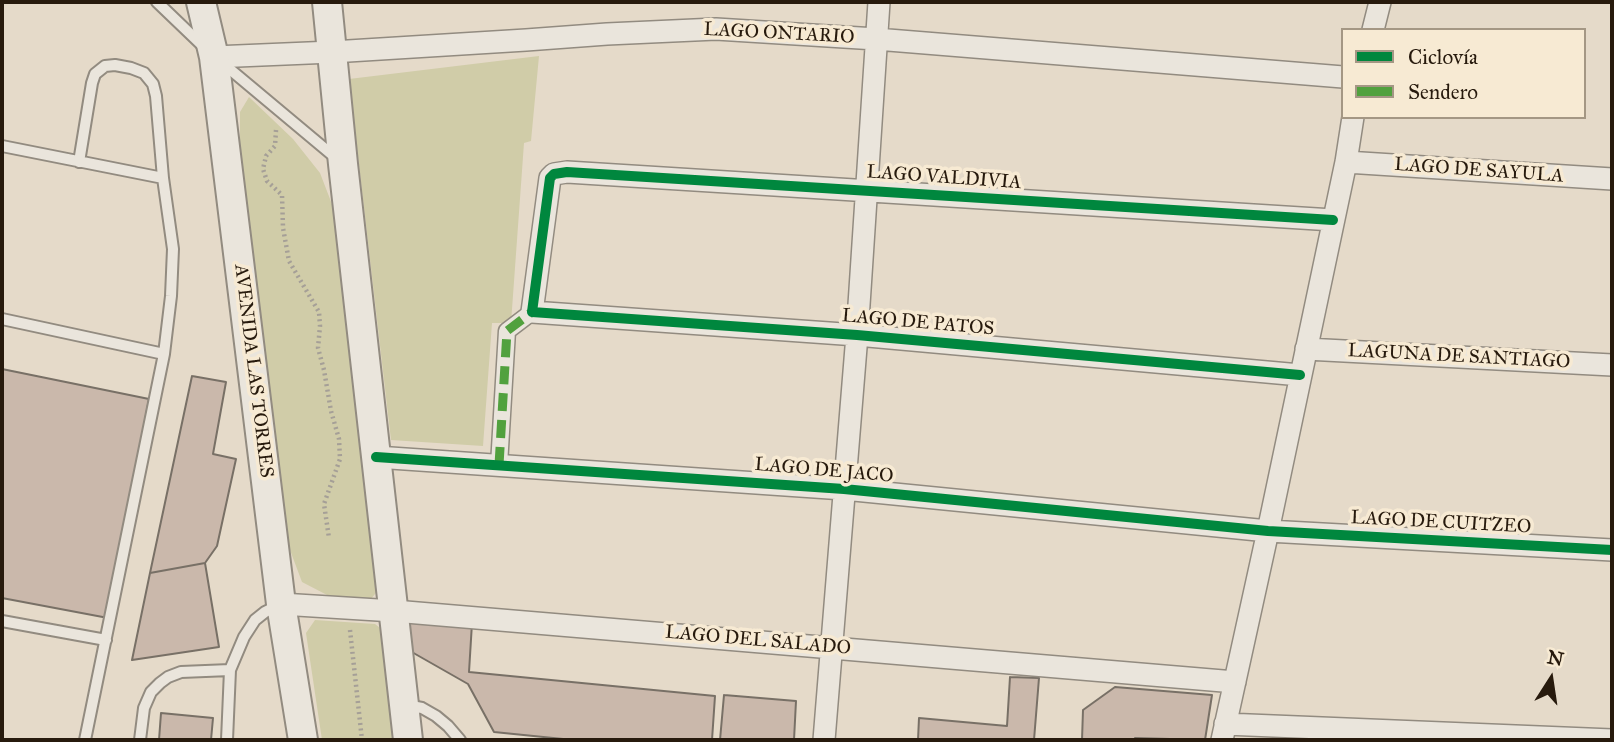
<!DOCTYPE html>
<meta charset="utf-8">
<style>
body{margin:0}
#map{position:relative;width:1614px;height:742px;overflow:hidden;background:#e5dac9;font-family:"IM FELL Great Primer",serif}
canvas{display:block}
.frame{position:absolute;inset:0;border:4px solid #271a0d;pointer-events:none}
.legend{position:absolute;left:1341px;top:28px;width:245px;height:91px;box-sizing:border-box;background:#f7ead3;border:2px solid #a49784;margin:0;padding:9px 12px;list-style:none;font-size:21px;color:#271a0d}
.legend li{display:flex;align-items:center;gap:14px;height:35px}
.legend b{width:35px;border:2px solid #a49784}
.north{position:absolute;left:1516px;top:644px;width:70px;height:70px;-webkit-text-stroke:5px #f7ead3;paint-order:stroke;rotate:12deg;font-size:19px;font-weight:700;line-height:28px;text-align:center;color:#271a0d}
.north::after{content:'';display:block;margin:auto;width:24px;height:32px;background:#271a0d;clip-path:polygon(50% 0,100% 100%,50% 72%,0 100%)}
</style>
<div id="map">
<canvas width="1614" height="742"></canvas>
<div class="frame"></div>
<ul class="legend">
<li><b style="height:9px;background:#00873e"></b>Ciclovía</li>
<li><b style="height:9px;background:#51a13e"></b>Sendero</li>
</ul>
<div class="north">N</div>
</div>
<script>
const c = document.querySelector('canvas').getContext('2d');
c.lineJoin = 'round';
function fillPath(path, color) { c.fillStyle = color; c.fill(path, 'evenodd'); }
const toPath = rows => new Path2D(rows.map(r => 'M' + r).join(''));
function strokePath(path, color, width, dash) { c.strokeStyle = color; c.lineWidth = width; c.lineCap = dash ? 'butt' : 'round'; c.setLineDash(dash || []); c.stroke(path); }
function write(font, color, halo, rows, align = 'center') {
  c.font = font + ' "IM FELL Great Primer",serif'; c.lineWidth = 7; c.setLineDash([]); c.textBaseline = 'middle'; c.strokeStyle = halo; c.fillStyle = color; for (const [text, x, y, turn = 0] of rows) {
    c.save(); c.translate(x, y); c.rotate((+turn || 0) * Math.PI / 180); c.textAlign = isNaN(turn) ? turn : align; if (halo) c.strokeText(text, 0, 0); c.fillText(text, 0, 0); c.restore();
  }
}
fillPath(toPath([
 [539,56,531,141,524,143,511,323,492,323,483,446,391,440,349,79],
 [249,97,293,139,320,173,335,212,379,589,371,599,329,596,302,582,278,518,240,147,240,112],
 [315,620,375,624,384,631,396,740,322,740,306,633]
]), '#d0cca8');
const building = toPath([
 [2,369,149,399,108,618,2,598,2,369],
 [192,376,226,382,213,454,236,459,217,546,205,563,150,573,192,376],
 [205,563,219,647,132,660,150,573,205,563],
 [407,618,472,623,469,672,715,696,712,740,573,740,494,732,468,684,410,651,407,618],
 [1010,677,1039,678,1034,740,918,740,919,718,1007,726,1010,677],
 [1115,687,1212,695,1205,740,1135,738,1135,740,1082,740,1083,710,1115,687],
 [724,695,796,701,794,740,720,740,724,695],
 [161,713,213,718,211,740,159,740,161,713]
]);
fillPath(building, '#cab8ab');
strokePath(building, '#787066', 2);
const service = toPath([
 [157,2,205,48],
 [220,61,336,158],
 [2,146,163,178],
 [79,162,92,83,95,74,105,66,115,65,131,68,144,73,153,84,156,96,163,178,173,249,171,296,164,354,85,740],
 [2,319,164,354],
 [2,621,106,640],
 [230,670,244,637,255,620,265,612,279,605],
 [406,705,422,708,436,716,448,726,460,740],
 [140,740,144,708,151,692,160,683,168,677,181,672,230,670,227,740]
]);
const pedestrian = toPath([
 [499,465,507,331,532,312]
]);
const minor = toPath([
 [1373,30,1380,2],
 [214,57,332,52,526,40,607,34,716,29,876,39,1343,77],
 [1346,162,1612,179],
 [1306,349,1612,365],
 [1300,375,857,335,532,312,550,178,554,174,567,172,1333,220],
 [376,457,844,489,1268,531,1612,550],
 [281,604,394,611,1235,682],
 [1225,724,1612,740],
 [824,740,857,335,879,2],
 [1222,740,1268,531,1346,162,1353,117]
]);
const tertiary = toPath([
 [201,2,214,57,281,604,303,740],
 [327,2,343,164,408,740]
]);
strokePath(service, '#928b80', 14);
strokePath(pedestrian, '#928b80', 19);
strokePath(minor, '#928b80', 24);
strokePath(tertiary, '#928b80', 32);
strokePath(toPath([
 [276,130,275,146,266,156,263,169,267,181,282,195,283,228,289,261,319,312,320,326,318,348,324,370,331,411,339,439,340,459,324,504,329,538],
 [350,630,362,740]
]), '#a59f97', 4.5, [2, 3.5]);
strokePath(service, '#eae5dc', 10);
strokePath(pedestrian, '#eae5dc', 16);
strokePath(minor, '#eae5dc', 21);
strokePath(tertiary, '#eae5dc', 28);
strokePath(toPath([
 [499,465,507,331,532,312]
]), '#51a13e', 9, [18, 9]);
strokePath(toPath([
 [1300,375,857,335,532,312,550,178,554,174,567,172,1333,220],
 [376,457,844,489,1268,531,1612,550]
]), '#00873e', 10);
write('19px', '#271a0d', '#f7ead3', [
 ["LAGO ONTARIO",779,34,3],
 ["LAGO DE SAYULA",1479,171,4],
 ["LAGO VALDIVIA",944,178,4],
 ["LAGO DE PATOS",918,323,5],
 ["LAGUNA DE SANTIAGO",1459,357,3],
 ["AVENIDA LAS TORRES",253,371,83],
 ["LAGO DE JACO",824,471,5],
 ["LAGO DE CUITZEO",1441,523,3],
 ["LAGO DEL SALADO",758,641,5]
]);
</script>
